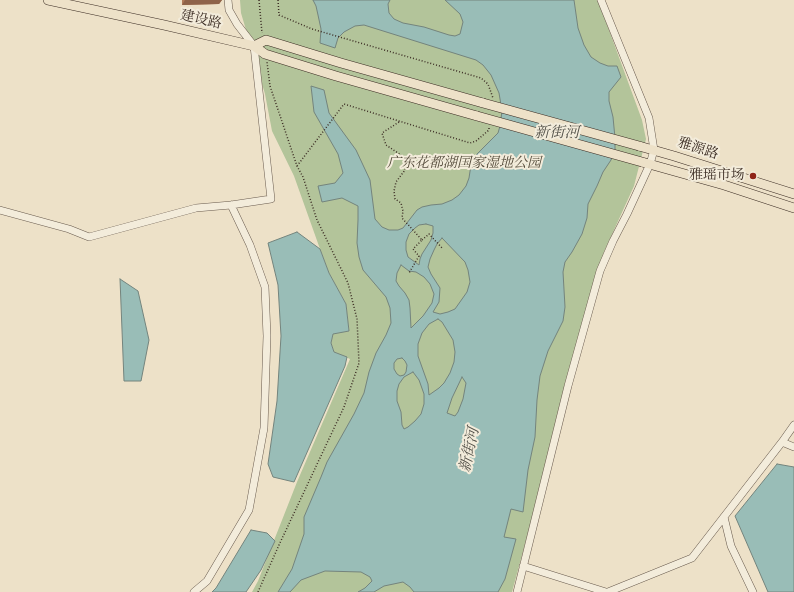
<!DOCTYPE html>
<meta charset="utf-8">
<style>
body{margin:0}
canvas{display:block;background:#ede1c8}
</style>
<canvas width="794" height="592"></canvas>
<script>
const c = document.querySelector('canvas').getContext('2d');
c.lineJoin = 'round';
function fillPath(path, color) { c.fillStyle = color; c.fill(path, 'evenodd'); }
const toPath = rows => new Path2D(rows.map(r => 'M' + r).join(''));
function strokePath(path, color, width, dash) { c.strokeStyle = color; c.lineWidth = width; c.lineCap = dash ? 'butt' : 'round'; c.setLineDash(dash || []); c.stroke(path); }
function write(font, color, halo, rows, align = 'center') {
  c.font = font + ' Alegreya,"Noto Serif SC",serif'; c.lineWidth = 4; c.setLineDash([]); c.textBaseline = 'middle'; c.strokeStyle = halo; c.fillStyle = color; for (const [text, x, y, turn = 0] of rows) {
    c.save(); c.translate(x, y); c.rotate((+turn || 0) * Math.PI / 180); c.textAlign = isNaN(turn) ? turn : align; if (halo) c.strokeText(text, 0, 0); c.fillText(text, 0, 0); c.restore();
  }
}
fillPath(toPath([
 [240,0,598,0,642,120,646,139,634,186,604,252,512,592,252,592,258,581,297,482,350,359,334,352,331,343,333,333,349,331,346,304,329,273,320,249,294,176,272,131,265,94,241,13]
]), '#b3c49a');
const water = toPath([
 [313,0,390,0,388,4,389,13,394,19,403,23,424,27,449,35,455,36,460,34,463,22,460,14,445,0,574,0,578,28,584,45,591,57,600,63,608,66,617,66,621,77,609,92,609,101,613,117,615,138,615,151,611,160,603,172,597,186,588,204,587,218,582,234,572,252,565,262,563,272,565,307,563,321,548,351,540,376,537,400,535,437,528,470,523,512,511,509,504,537,516,539,505,579,498,592,414,592,410,587,403,582,384,586,374,592,358,592,365,588,372,581,370,577,361,572,325,571,301,580,290,592,278,592,292,569,304,534,304,517,321,477,327,462,354,414,364,393,369,372,376,353,386,335,391,323,390,308,386,297,363,270,359,257,357,243,358,220,358,206,342,198,322,202,318,186,335,183,343,173,338,154,314,112,311,86,324,90,329,113,356,150,370,180,375,219,382,227,389,230,398,230,403,228,417,210,422,207,431,205,442,204,452,200,459,195,466,186,469,178,471,165,475,156,498,133,500,126,502,111,499,93,491,75,483,65,476,60,364,25,355,26,344,32,338,38,335,48,320,43,321,29,318,15,316,6,313,0],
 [426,224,433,226,433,233,431,240,422,254,420,259,419,265,408,257,406,250,406,242,409,234,415,228,419,225,426,224],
 [442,238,465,262,468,270,470,282,467,292,455,309,448,312,440,314,433,312,439,302,440,288,431,274,428,267,430,259,434,250,437,244,442,238],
 [401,265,409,271,416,272,424,277,430,284,434,294,432,303,423,316,411,328,410,308,409,300,405,293,399,286,396,281,397,273,401,265],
 [438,319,442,322,453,340,455,352,454,362,450,373,444,383,439,388,429,395,428,384,418,356,418,344,422,333,429,324,438,319],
 [402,358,405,361,407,365,406,372,404,375,400,376,397,374,394,369,394,363,397,359,402,358],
 [413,372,419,380,424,394,424,404,421,414,415,421,408,427,404,429,402,425,401,412,397,401,397,391,399,384,404,377,413,372],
 [462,377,466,383,463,399,458,412,455,416,447,413,452,398,462,377],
 [297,232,320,249,329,273,346,304,349,331,333,334,331,343,334,352,347,357,345,366,294,482,273,477,268,464,277,401,281,336,278,285,268,243,297,232],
 [120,279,138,291,149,340,141,381,124,381,120,279],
 [777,464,794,467,794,592,768,592,735,516,777,464],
 [251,530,267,533,275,541,261,570,246,592,212,592,216,588,251,530]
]);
fillPath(water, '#99bdb7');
strokePath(water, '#74847d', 1);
const minor = toPath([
 [0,210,69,229,89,237,196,208,231,205,271,199,254,46,237,24,229,10,228,0],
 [782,442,794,425],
 [724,517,731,546,753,592],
 [523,566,606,592],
 [194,592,207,581,249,510,264,428,267,336,265,287,250,245,231,205],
 [517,592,568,386,600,271,613,241,627,214,650,164,654,150,649,118,601,0],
 [608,592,692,558,782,442,794,447]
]);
const major = toPath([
 [48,0,164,25,254,46,265,54,336,76,477,116],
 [254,46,266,40,341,63,483,103],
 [639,146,674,156,794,194],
 [642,162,724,185,794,208]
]);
strokePath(minor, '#695b4e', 8);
strokePath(major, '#3d2e25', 10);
strokePath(toPath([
 [259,0,262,33],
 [278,0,279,15,312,29,481,78,488,84,493,98],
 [399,122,382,133,386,145,404,157,405,170,396,182,394,191,395,199,401,203,403,211,402,218,422,240,413,249,419,256,409,273],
 [297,166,344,104,470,143,476,141,489,130,489,127],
 [422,240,429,234,443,249],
 [258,592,279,545,344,407,359,363,357,319,348,283,317,220,303,177,297,166,270,86,267,62]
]), '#3d2e25', 1.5, [1, 2]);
strokePath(minor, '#f3ecdb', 7);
strokePath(major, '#ede1c8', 9);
const majorBridge = toPath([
 [483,103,639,146],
 [477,116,642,162]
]);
strokePath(majorBridge, '#3d2e25', 10, []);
strokePath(majorBridge, '#ede1c8', 9);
fillPath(toPath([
 [182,0,222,0,219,4,182,5]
]), '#af7a59');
fillPath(toPath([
 [185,0,222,0,219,4,182,5]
]), '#8f6349');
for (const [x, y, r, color] of [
 [753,176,4,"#8f2418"]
]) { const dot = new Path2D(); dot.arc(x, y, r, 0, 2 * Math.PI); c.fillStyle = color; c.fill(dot); strokePath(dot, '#f3ecdb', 1.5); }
write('14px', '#3d2e25', '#f3ecdb', [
 ["建设路",201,20,13],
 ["雅源路",698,149,18]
]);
write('italic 14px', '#554c3c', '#f3ecdb', [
 ["广东花都湖国家湿地公园",464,164]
]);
write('14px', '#3d2e25', '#f3ecdb', [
 ["雅瑶市场",745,176]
], 'right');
write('italic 15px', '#54524a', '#f3ecdb', [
 ["新街河",557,133],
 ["新街河",470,450,-78]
]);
</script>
